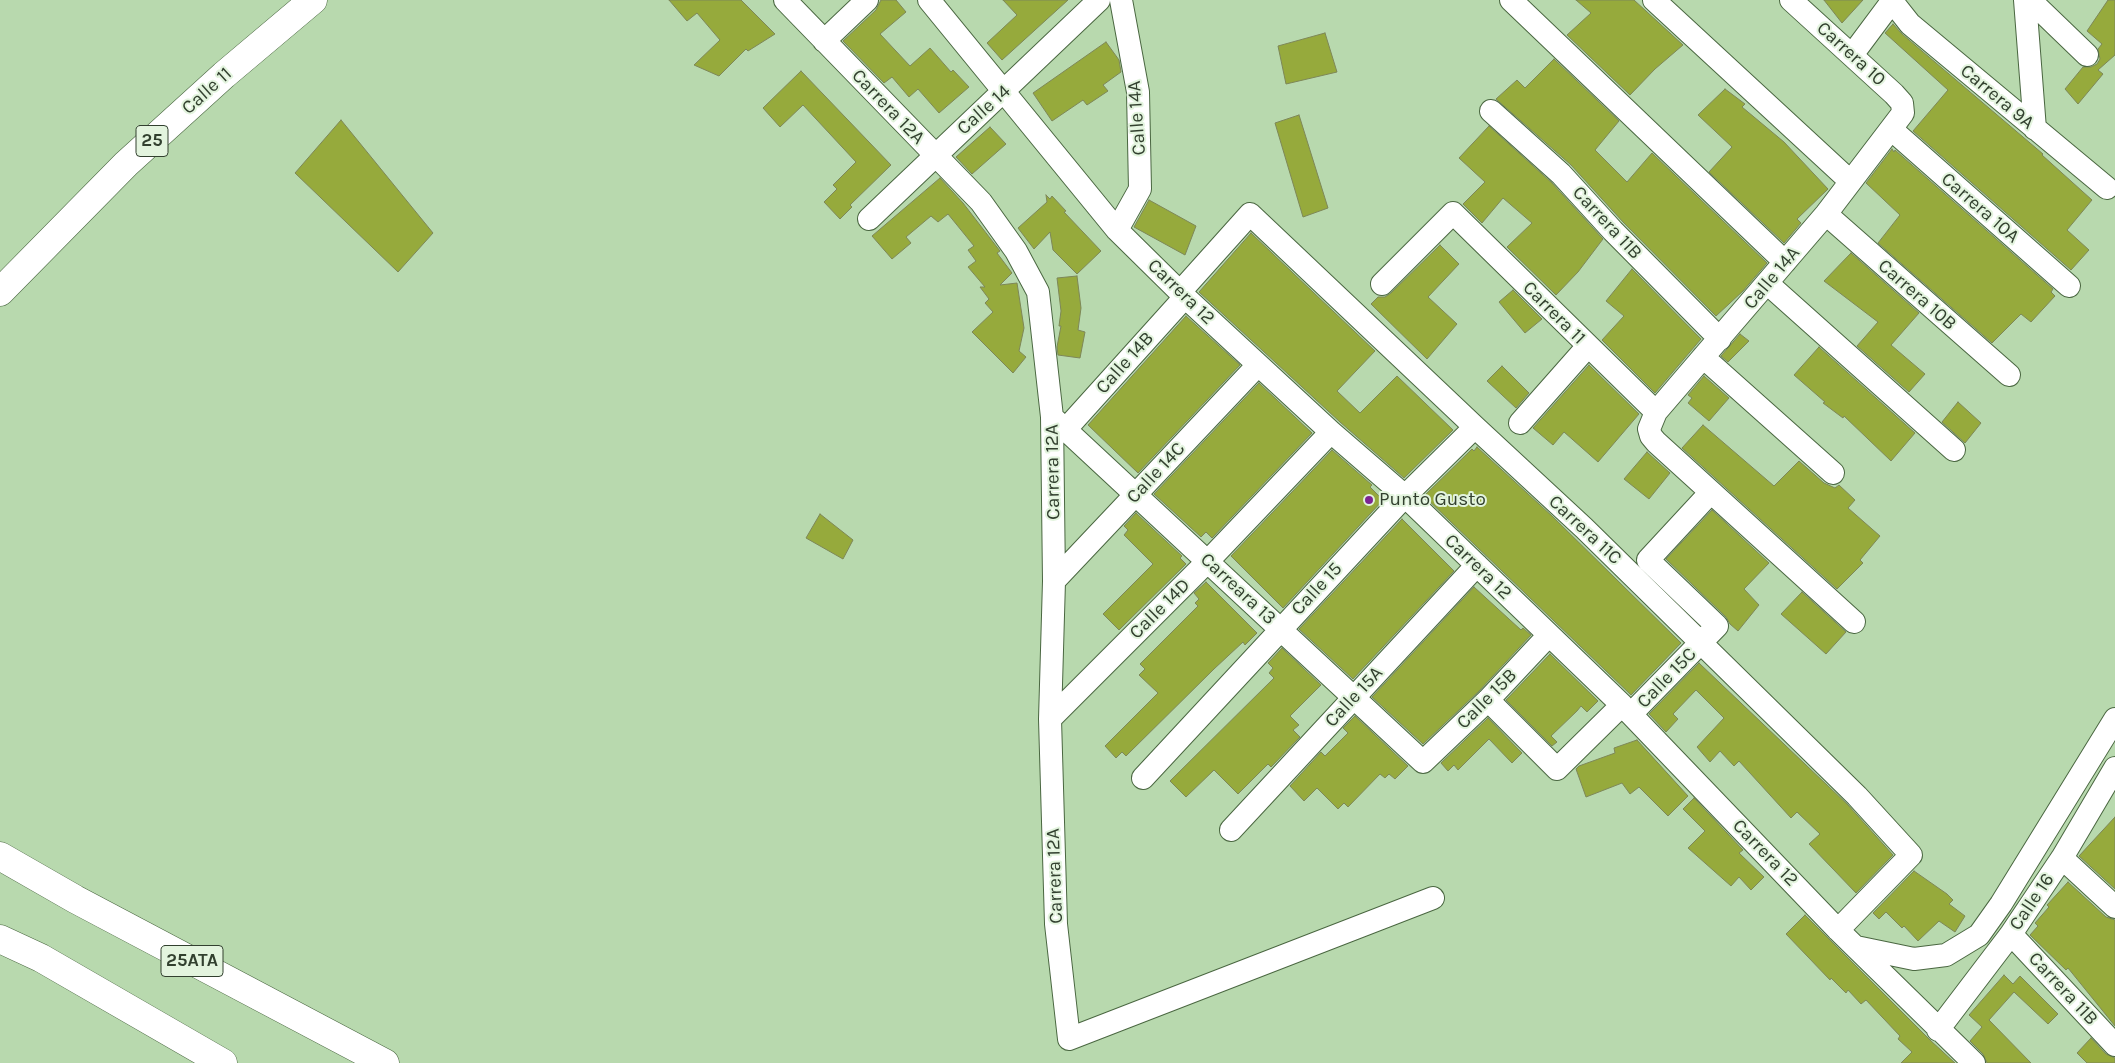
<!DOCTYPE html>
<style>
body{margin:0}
canvas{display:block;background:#b8d9ae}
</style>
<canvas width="2115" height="1063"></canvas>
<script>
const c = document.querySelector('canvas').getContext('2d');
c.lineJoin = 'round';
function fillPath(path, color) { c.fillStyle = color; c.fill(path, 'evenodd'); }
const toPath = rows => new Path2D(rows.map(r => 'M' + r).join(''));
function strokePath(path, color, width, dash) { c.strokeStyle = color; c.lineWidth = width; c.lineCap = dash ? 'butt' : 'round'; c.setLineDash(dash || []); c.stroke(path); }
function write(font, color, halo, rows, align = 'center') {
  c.font = font + ' Karla,sans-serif'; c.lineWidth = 4; c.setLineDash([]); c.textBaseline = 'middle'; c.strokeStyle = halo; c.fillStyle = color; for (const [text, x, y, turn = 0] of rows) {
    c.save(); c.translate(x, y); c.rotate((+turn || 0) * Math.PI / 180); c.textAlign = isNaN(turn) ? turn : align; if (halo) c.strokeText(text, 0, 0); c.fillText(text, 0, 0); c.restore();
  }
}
const building = toPath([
 [669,0,741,0,775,34,748,51,746,49,719,76,694,65,720,40,697,13,687,21,669,0],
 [881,0,896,0,906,12,880,34,910,66,930,48,951,72,953,70,969,87,939,113,918,89,909,97,892,77,884,83,843,41,876,10,881,0],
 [1003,0,1068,0,1002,60,987,43,1017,15,1003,0],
 [1576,0,1634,0,1683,45,1655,69,1630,95,1567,35,1591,13,1576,0],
 [1824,0,1863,0,1842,23,1824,0],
 [2108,0,2115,0,2115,55,2098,70,2103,74,2078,104,2065,89,2083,67,2091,67,2097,64,2100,59,2098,49,2102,44,2087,31,2108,0],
 [1893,24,1902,34,2043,154,2042,155,2092,200,2067,230,2089,250,2071,270,1913,131,1948,90,1885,33,1893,24],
 [1325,33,1337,72,1286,84,1278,46,1325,33],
 [1106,42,1119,60,1121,72,1103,85,1108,91,1087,105,1083,100,1052,121,1033,93,1106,42],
 [1554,59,1619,121,1595,150,1627,182,1652,153,1767,263,1743,291,1716,316,1623,222,1571,165,1496,99,1517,80,1525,88,1554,59],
 [801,71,891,165,850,205,852,207,840,219,824,202,837,189,833,185,856,162,803,105,780,127,763,108,801,71],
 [1725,89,1745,104,1742,107,1784,142,1828,189,1797,219,1801,223,1784,243,1709,172,1732,147,1698,115,1725,89],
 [1299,115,1328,208,1303,217,1275,123,1299,115],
 [341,120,433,233,398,272,295,173,341,120],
 [1489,126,1552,183,1603,239,1578,272,1556,295,1507,247,1532,223,1503,198,1482,223,1463,204,1485,182,1459,158,1489,126],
 [990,127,1006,144,972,174,956,157,990,127],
 [1892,149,1894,152,1895,150,2053,289,2051,292,2055,296,2031,322,2021,314,1992,343,1878,243,1900,215,1866,183,1892,149],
 [940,178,963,203,1000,251,997,253,1012,273,1000,285,1017,283,1024,328,1019,351,1026,357,1013,373,972,332,993,312,985,303,989,299,980,287,985,287,968,267,976,261,968,250,974,246,948,214,938,222,931,216,906,237,911,243,892,259,872,236,940,178],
 [1046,195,1050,199,1052,196,1066,211,1064,212,1101,251,1077,274,1053,250,1050,232,1034,249,1018,228,1047,202,1046,195],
 [1149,200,1196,226,1185,255,1134,227,1149,200],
 [1251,233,1375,351,1337,391,1360,413,1397,376,1453,430,1404,478,1340,422,1199,292,1251,233],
 [1440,245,1459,264,1428,297,1457,324,1427,359,1371,304,1378,297,1385,297,1391,293,1440,245],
 [1851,253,1919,313,1891,345,1925,374,1909,392,1857,346,1878,322,1824,281,1851,253],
 [1632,269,1701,339,1655,393,1602,340,1624,316,1606,301,1632,269],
 [1077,276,1081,308,1078,330,1085,332,1080,358,1058,355,1057,347,1061,326,1059,326,1061,311,1057,278,1077,276],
 [1513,290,1542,319,1525,333,1499,302,1513,290],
 [1186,316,1240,365,1138,473,1088,425,1186,316],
 [1740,334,1749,341,1728,362,1721,356,1740,334],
 [1819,347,1915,433,1891,461,1844,416,1843,418,1823,403,1825,402,1794,375,1819,347],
 [1589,365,1639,414,1598,462,1564,432,1553,445,1533,428,1589,365],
 [1502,366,1529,393,1516,408,1487,381,1502,366],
 [1704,376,1729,398,1709,421,1688,403,1692,398,1688,395,1704,376],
 [1259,383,1312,433,1212,538,1206,532,1201,537,1154,494,1259,383],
 [1958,402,1981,423,1965,443,1942,422,1958,402],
 [1703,425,1774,486,1799,461,1824,483,1835,488,1839,485,1855,500,1848,508,1880,536,1860,560,1863,563,1837,589,1682,448,1703,425],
 [1477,447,1552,516,1681,643,1631,695,1424,496,1472,449,1474,451,1477,447],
 [1332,450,1372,485,1370,487,1383,500,1283,608,1231,556,1332,450],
 [1647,452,1670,473,1649,499,1624,479,1647,452],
 [1712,510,1769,563,1744,589,1759,605,1738,631,1730,624,1726,617,1666,559,1712,510],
 [1136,513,1182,556,1180,558,1186,564,1119,630,1103,614,1153,564,1124,535,1128,530,1124,526,1136,513],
 [820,514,853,540,843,559,806,538,820,514],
 [1402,519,1454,571,1353,679,1299,629,1402,519],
 [1206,582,1257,633,1245,645,1243,642,1214,669,1126,756,1122,752,1116,758,1105,746,1158,693,1139,675,1145,669,1140,664,1198,606,1195,603,1199,599,1194,593,1206,582],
 [1474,587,1521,630,1523,628,1531,635,1479,691,1423,744,1372,697,1474,587],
 [1802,592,1846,632,1826,654,1781,614,1802,592],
 [1282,648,1321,685,1290,716,1299,725,1293,730,1300,737,1271,767,1268,764,1238,794,1214,770,1186,797,1170,781,1274,678,1269,673,1273,668,1268,663,1282,648],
 [1550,654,1598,701,1587,712,1581,706,1577,711,1551,736,1557,742,1552,746,1506,700,1550,654],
 [1699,663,1848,805,1893,855,1856,893,1809,844,1820,834,1797,812,1791,818,1739,761,1734,766,1720,751,1710,762,1697,747,1724,718,1696,690,1673,714,1678,719,1666,732,1649,714,1699,663],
 [1355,716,1408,766,1395,779,1389,774,1385,778,1380,774,1348,807,1344,803,1338,809,1317,788,1304,801,1290,786,1321,752,1325,756,1348,733,1343,728,1355,716],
 [1488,718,1522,753,1512,763,1489,739,1458,770,1454,765,1448,771,1441,763,1488,718],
 [1637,740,1688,796,1668,816,1639,787,1630,794,1622,783,1586,797,1576,769,1579,766,1615,753,1614,748,1637,740],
 [1694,798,1743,850,1739,853,1764,877,1751,890,1739,877,1731,886,1688,848,1705,831,1683,809,1694,798],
 [2115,817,2115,889,2079,856,2115,817],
 [1914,871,1947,894,1953,900,1949,904,1965,916,1955,932,1939,921,1918,941,1904,926,1902,928,1886,912,1879,919,1873,913,1914,871],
 [2068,882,2106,917,2115,920,2115,1026,2068,968,2066,970,2030,935,2038,926,2035,923,2049,907,2047,905,2068,882],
 [1805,915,1930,1040,1955,1063,1901,1063,1912,1052,1898,1039,1900,1036,1866,1000,1861,1004,1848,990,1846,993,1831,978,1830,980,1786,934,1805,915],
 [2004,975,2013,984,2020,976,2058,1014,2048,1024,2014,992,1989,1020,2031,1063,1987,1063,1983,1054,1970,1041,1982,1027,1969,1015,2004,975],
 [2091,1038,2106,1054,2115,1058,2115,1063,2087,1063,2077,1053,2091,1038]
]);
fillPath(building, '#96aa3c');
strokePath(building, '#7d8758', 1);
const minor = toPath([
 [785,0,981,202,1016,251,1038,292,1052,417,1054,581,1050,719,1056,924,1069,1039,1433,898],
 [929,0,1117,230,1185,297,1331,432,1405,496,1622,705,1838,930,1974,1063],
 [1511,0,1785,262],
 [1654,0,1850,181],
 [1791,0,1894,94,1902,103,1903,113,1826,214,1656,412,1649,429,1651,436,1656,442,1854,622],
 [1891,0,1910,24,2107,188],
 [2025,0,2035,129],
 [2030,0,2087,55],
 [824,41,867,0],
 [1852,55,1893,0],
 [1491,111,1561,174,1613,231,1720,339],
 [1891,129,2069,286],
 [1826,214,2009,375],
 [869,219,1099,0],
 [1117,230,1140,189,1138,92,1121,0],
 [1767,283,1954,450],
 [1382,284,1453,213,1656,412],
 [1180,292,1250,214,1475,427,1584,528,1857,796,1911,855,1838,930],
 [1703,357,1833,473],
 [1052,417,1423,762,1488,700,1549,635],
 [1520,423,1588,346],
 [1066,429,1185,297],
 [1054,581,1258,365],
 [1488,700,1557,769,1622,705],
 [1631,714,1717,626,1648,560,1711,492],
 [1050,719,1208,561,1331,432],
 [1143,778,1405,496,1475,427],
 [1231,830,1477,565],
 [2062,858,2115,907],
 [2011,934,2115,1045],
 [1856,947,1914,959,1946,955,1979,935,2001,904,2115,719],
 [1938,1030,2011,934,2062,858,2115,768]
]);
const primary = toPath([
 [0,292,126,164,224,75,313,0]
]);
const trunk = toPath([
 [0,856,75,899,385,1063],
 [0,939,41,958,223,1063]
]);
strokePath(minor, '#4a6741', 24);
strokePath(primary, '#4a6741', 29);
strokePath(trunk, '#4a6741', 29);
strokePath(minor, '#fff', 22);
strokePath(primary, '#fff', 28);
strokePath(trunk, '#fff', 28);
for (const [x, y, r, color] of [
 [1369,500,5,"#7d2593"]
]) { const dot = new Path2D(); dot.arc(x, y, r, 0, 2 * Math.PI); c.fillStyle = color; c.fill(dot); strokePath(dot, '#e3f4de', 2); }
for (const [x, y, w] of [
 [152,141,32],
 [192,961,62]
]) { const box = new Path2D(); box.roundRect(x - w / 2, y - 15.5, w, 31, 4); c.fillStyle = '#e3f4de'; c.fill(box); strokePath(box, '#32402f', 1); }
write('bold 18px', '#32402f', null, [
 ["25",152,141],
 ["25ATA",192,961]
]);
write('19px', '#32402f', '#e3f4de', [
 ["Carrera 10",1851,54,42],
 ["Calle 11",207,91,-42],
 ["Carrera 9A",1997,97,40],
 ["Carrera 12A",888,107,46],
 ["Calle 14",984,110,-42],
 ["Calle 14A",1137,118,-94],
 ["Carrera 10A",1980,208,41],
 ["Carrera 11B",1607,223,47],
 ["Calle 14A",1772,278,-50],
 ["Carrera 12",1181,292,44],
 ["Carrera 10B",1917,295,41],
 ["Carrera 11",1554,313,45],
 ["Calle 14B",1125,363,-48],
 ["Carrera 12A",1053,472,-91],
 ["Calle 14C",1156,473,-47],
 ["Carrera 11C",1585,530,43],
 ["Carrera 12",1478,567,44],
 ["Carreara 13",1238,589,43],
 ["Calle 15",1317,589,-47],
 ["Calle 14D",1160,609,-45],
 ["Calle 15C",1667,678,-46],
 ["Calle 15A",1354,697,-47],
 ["Calle 15B",1487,699,-45],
 ["Carrera 12",1765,853,46],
 ["Carrera 12A",1055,876,-92],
 ["Calle 16",2032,902,-56],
 ["Carrera 11B",2063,989,47]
]);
write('19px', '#32402f', '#e3f4de', [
 ["Punto Gusto",1379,500]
], 'left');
</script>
